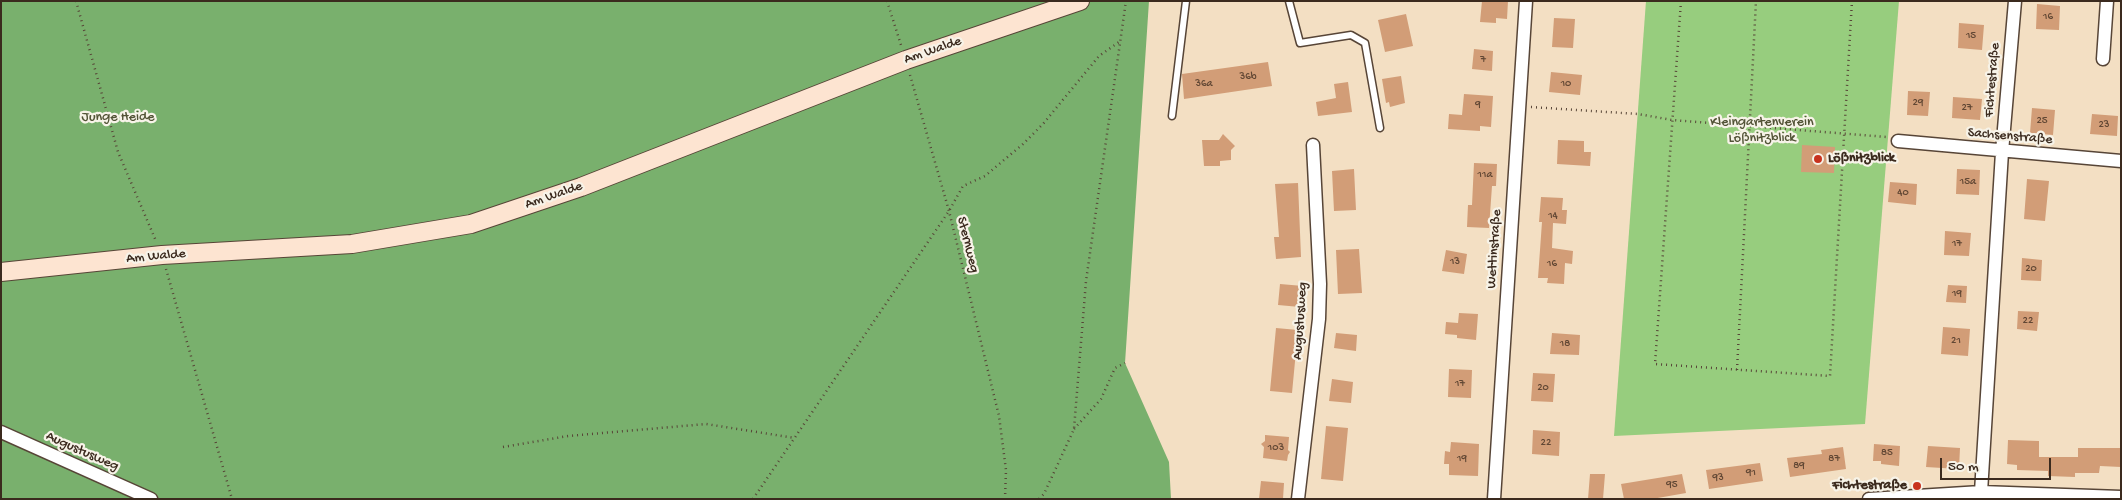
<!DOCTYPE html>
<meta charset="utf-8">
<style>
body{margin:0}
#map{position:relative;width:2122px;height:500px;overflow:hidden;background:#f3dfc3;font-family:"Gochi Hand",sans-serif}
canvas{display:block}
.frame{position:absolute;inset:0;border:2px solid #3b2a1e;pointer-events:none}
.scale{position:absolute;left:1940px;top:458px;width:111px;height:22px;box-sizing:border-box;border:2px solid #3b2a1e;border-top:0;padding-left:6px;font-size:15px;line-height:18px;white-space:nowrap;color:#3b2a1e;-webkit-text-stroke:4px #f7f3e8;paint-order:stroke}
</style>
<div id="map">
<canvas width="2122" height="500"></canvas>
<div class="frame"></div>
<div class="scale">50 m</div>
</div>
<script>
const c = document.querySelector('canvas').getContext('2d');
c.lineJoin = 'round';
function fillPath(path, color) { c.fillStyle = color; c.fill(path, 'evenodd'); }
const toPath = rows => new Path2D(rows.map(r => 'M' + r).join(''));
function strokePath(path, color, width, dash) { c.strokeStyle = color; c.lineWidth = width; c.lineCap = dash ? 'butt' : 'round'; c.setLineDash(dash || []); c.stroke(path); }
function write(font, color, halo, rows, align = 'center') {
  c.font = font + ' "Gochi Hand",sans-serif'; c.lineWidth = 4.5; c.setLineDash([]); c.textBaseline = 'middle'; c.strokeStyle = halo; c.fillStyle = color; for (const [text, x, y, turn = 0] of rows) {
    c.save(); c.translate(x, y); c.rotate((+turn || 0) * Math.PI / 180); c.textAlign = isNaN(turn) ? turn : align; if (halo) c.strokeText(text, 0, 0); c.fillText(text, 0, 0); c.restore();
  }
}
fillPath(toPath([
 [1646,1,1899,1,1865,424,1614,436]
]), '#97cd7e');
fillPath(toPath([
 [1,1,1149,1,1125,363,1169,462,1171,499,1,499]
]), '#79b06d');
fillPath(toPath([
 [1482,1,1508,1,1507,19,1496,18,1496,23,1480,22],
 [2037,4,2060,6,2059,30,2036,29],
 [1406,14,1413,46,1385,52,1378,20],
 [1554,18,1575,19,1573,48,1552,47],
 [1959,23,1984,25,1982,50,1958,48],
 [1474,49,1493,51,1492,71,1472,69],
 [1268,62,1272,86,1184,99,1182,74],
 [1551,72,1582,75,1580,95,1549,92],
 [1401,76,1405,103,1390,107,1389,102,1386,103,1382,79],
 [1348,82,1352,112,1318,116,1316,102,1336,98,1334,84],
 [1908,91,1930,92,1928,116,1907,115],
 [1464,94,1493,96,1491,127,1480,126,1480,131,1448,129,1449,114,1462,115],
 [1953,97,1982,99,1980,120,1952,118],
 [2032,108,2055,110,2053,135,2030,133],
 [2092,114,2118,116,2117,136,2090,134],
 [1223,134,1235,146,1231,150,1231,160,1220,161,1220,166,1204,166,1202,140,1219,140],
 [1558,140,1584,141,1584,152,1591,152,1590,166,1557,164],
 [1802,145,1835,147,1834,173,1801,172],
 [1474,163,1497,164,1496,186,1492,186,1489,228,1467,227,1468,205,1472,205],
 [1354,169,1356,210,1334,211,1332,171],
 [1957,169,1980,170,1979,195,1956,194],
 [2027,179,2049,181,2045,221,2024,219],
 [1890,182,1917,184,1916,205,1888,202],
 [1298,183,1301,257,1276,259,1274,237,1279,237,1275,184],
 [1541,197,1563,198,1562,210,1567,210,1566,224,1553,223,1552,248,1573,251,1572,264,1565,263,1564,284,1547,283,1548,278,1538,278,1542,222,1539,222],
 [1945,231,1971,233,1969,256,1944,255],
 [1359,249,1362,293,1338,294,1336,250],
 [1446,250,1467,254,1464,274,1442,271],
 [2022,258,2042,260,2041,281,2021,280],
 [1280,284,1303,286,1300,307,1278,305],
 [1948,285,1967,286,1966,303,1946,302],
 [2018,311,2039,312,2037,331,2017,329],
 [1459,313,1478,314,1476,340,1457,338,1457,335,1445,334,1446,322,1458,323],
 [1943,327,1970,329,1968,356,1941,354],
 [1276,328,1298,330,1292,393,1270,391],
 [1336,333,1357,335,1356,351,1334,348],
 [1552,333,1580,335,1579,355,1550,354],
 [1449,369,1472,370,1471,398,1448,397],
 [1533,373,1555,374,1553,402,1531,401],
 [1332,379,1353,382,1351,403,1329,401],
 [1326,426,1348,428,1343,481,1321,479],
 [1533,430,1560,432,1559,456,1532,454],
 [1265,435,1289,437,1288,450,1290,452,1288,455,1287,461,1263,458,1264,447,1261,444,1265,441],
 [2008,440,2039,441,2039,457,2078,457,2078,448,2121,448,2121,467,2100,466,2099,473,2075,473,2075,477,2048,476,2048,471,2017,470,2017,465,2007,464],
 [1451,442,1479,444,1478,476,1449,475,1449,464,1444,464,1445,451,1450,452],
 [1874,444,1900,446,1899,466,1881,464,1881,461,1873,461],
 [1928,446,1960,448,1959,469,1926,467],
 [1843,447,1846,469,1790,477,1787,458,1822,454,1821,450],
 [1760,463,1763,481,1709,489,1706,470],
 [1590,474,1605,474,1603,499,1588,499],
 [1682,474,1686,493,1652,499,1624,499,1621,484],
 [1261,481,1284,483,1283,499,1259,499]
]), '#d29d77');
const lane = toPath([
 [1289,1,1300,43,1351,35,1365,43,1380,128],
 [1172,116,1186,1]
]);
const street = toPath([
 [2103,59,2107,1],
 [1898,141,2121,161],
 [1,432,151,499],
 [1981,492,2002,152,2015,1],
 [1298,499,1319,319,1320,284,1313,145],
 [1494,499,1526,1],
 [1869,499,1981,492,2121,497]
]);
const secondary = toPath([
 [1,272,162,255,352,244,471,224,581,187,906,60,1080,1]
]);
strokePath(lane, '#574537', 9);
strokePath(street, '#574537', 15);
strokePath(secondary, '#574537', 20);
strokePath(toPath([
 [76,1,118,152,156,241],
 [887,1,901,45],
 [1681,1,1655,364,1830,376,1852,1],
 [910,75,949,211,999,416,1006,470,1005,499],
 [1531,107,1638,114,1672,120,1887,137],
 [166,269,232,499],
 [1737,370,1756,1],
 [1074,429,1101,399,1115,368,1125,363],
 [503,447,568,436,706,424,795,438],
 [753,499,949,211,963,186,985,176,1023,144,1043,124,1099,56,1119,42],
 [1039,499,1044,494,1074,429,1086,281,1126,1]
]), '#574537', 2.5, [1, 4]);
strokePath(lane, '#fff', 6);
strokePath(street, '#fff', 12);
strokePath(secondary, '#fde4d1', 18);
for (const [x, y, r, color] of [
 [1818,159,5,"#c8321e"],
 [1917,486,5,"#c8321e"]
]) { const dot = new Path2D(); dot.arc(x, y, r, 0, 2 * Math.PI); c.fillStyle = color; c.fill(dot); strokePath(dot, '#f7f3e8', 2); }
write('11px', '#614734', null, [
 ["16",2048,17],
 ["15",1971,36],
 ["7",1483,60],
 ["36b",1248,77],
 ["36a",1204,84],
 ["10",1566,84],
 ["29",1918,103],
 ["9",1478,105],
 ["27",1967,108],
 ["25",2042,121],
 ["23",2104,125],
 ["11a",1485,175],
 ["15a",1968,182],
 ["40",1903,193],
 ["14",1553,216],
 ["17",1957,244],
 ["13",1455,262],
 ["16",1552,264],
 ["20",2031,269],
 ["19",1957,294],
 ["22",2028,321],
 ["21",1956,341],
 ["18",1565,344],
 ["17",1460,384],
 ["20",1543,388],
 ["22",1546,443],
 ["103",1276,448],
 ["85",1887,453],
 ["19",1462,459],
 ["87",1834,459],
 ["89",1799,466],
 ["91",1751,473],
 ["93",1718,478],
 ["95",1672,485]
]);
write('14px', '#3b2a1e', '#f7f3e8', [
 ["Am Walde",933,51,-19],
 ["Fichtestraße",1993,80,-85],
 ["Sachsenstraße",2010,137,5],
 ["Am Walde",554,196,-19],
 ["Sternweg",967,245,76],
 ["Wettinstraße",1495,249,-86],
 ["Am Walde",156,257,-5],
 ["Augustusweg",1301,321,-86],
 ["Augustusweg",82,452,24]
]);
write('14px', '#525336', '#f7f3e8', [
 ["Junge Heide",118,118],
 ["Kleingartenverein",1762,123],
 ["Lößnitzblick",1762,139]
]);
write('bold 14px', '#3b2a1e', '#f7f3e8', [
 ["Lößnitzblick",1828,159],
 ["Fichtestraße",1907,486,"right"]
], 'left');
</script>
